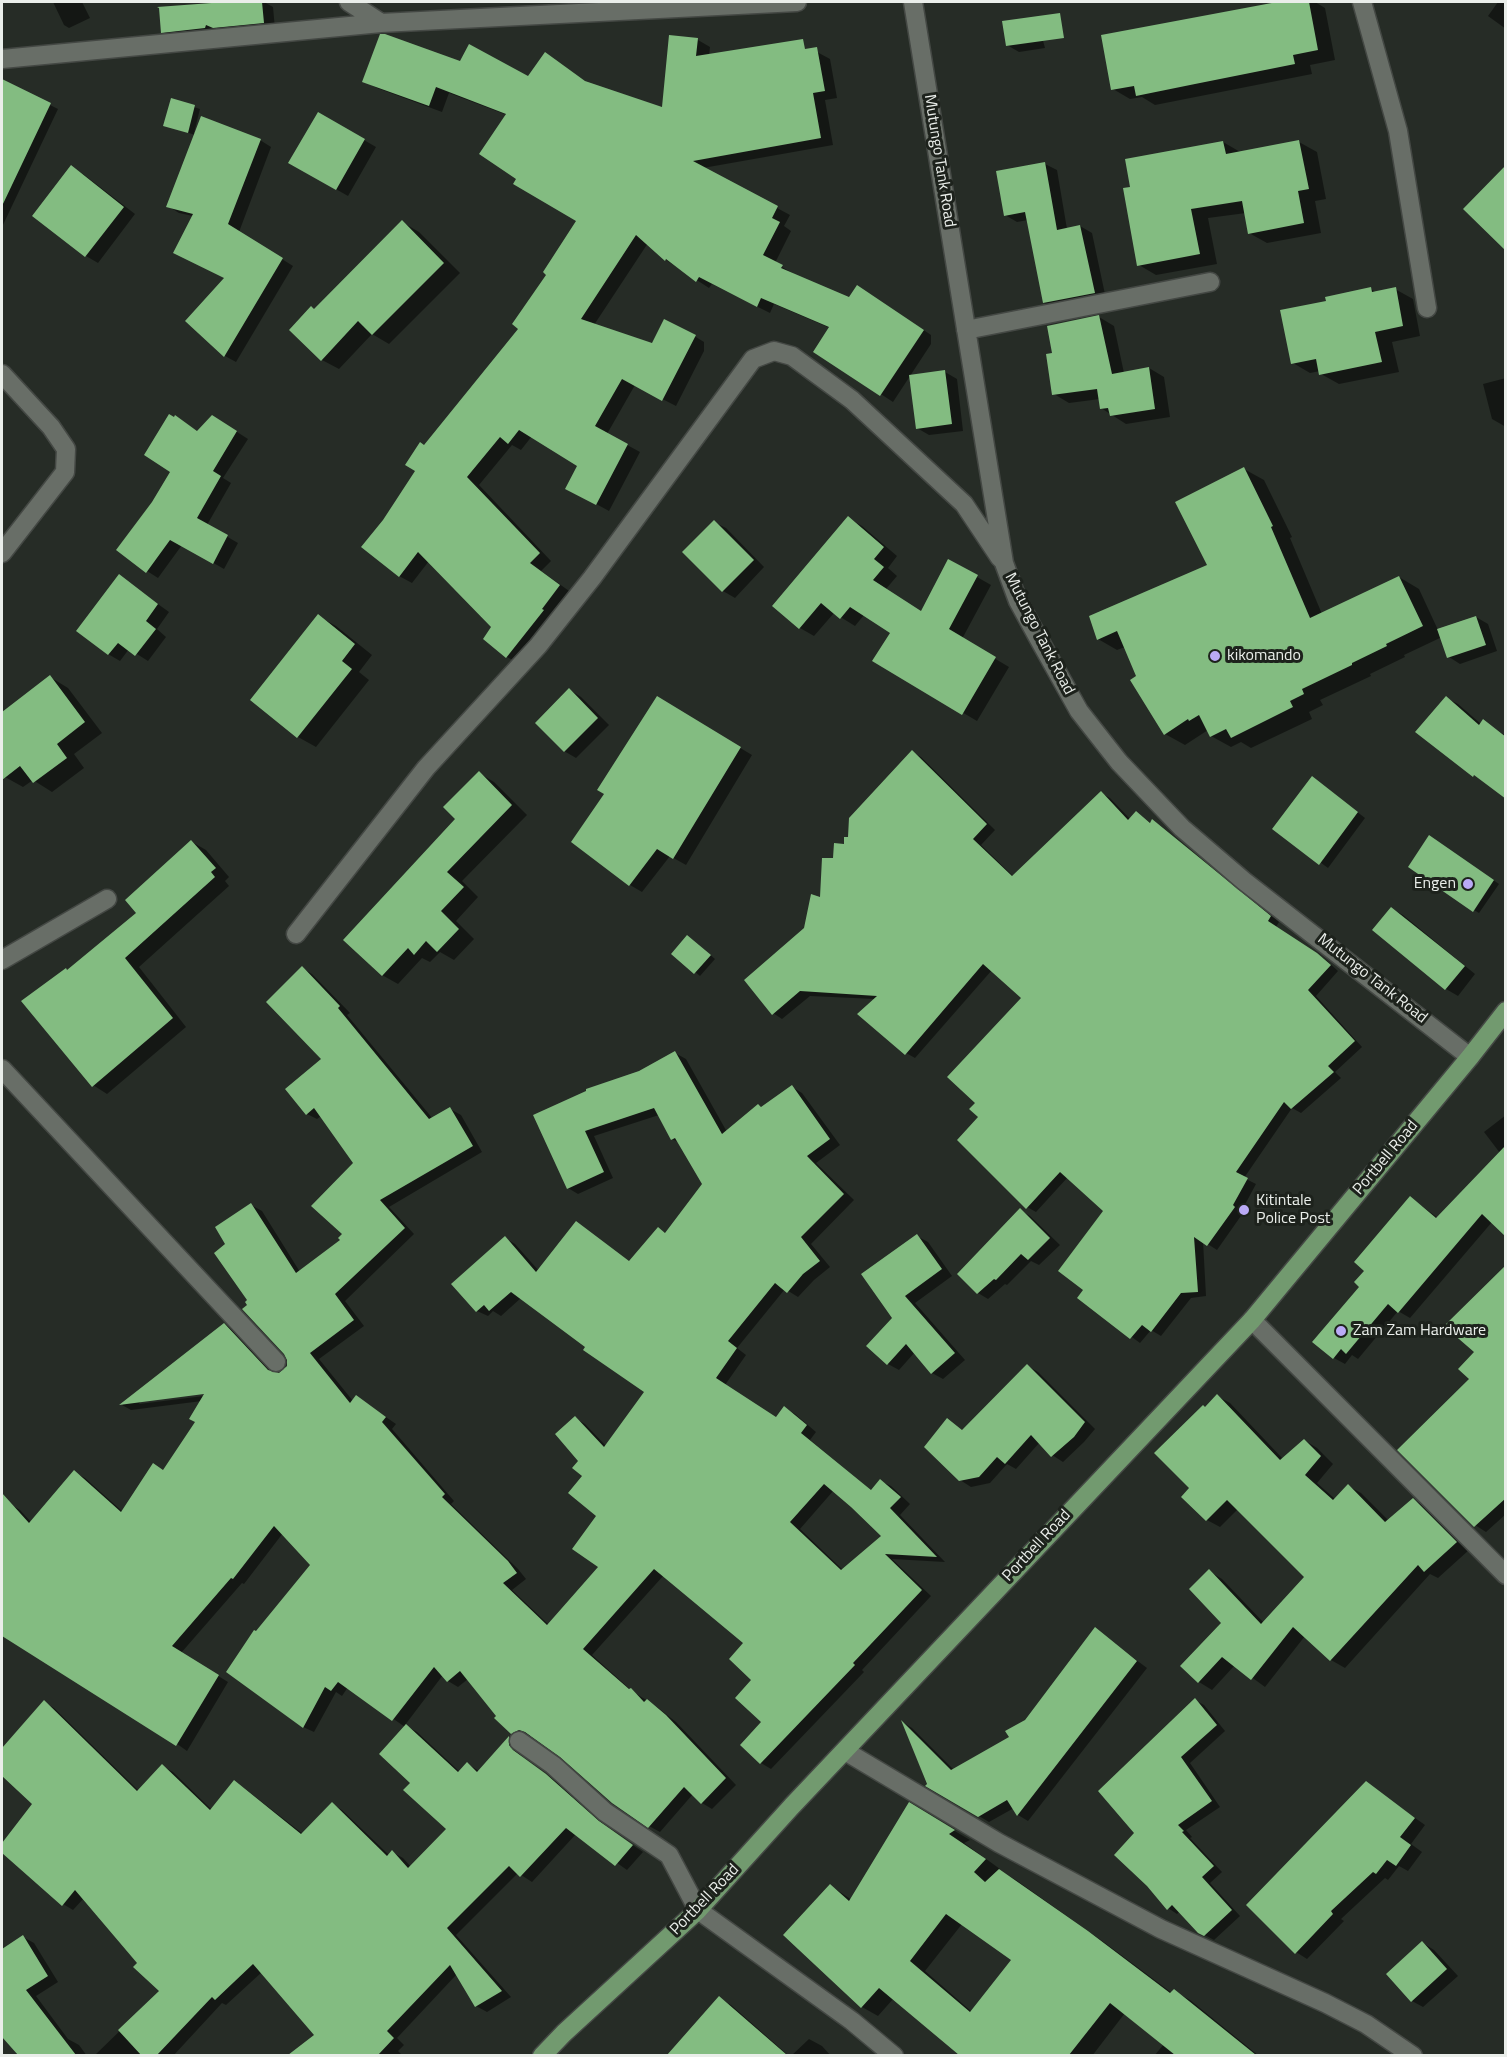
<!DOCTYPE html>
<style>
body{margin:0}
#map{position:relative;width:1507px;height:2057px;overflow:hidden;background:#262c26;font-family:"Titillium Web",sans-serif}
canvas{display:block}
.frame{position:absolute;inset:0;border:3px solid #eaeeea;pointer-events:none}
</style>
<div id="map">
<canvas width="1507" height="2057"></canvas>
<div class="frame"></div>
</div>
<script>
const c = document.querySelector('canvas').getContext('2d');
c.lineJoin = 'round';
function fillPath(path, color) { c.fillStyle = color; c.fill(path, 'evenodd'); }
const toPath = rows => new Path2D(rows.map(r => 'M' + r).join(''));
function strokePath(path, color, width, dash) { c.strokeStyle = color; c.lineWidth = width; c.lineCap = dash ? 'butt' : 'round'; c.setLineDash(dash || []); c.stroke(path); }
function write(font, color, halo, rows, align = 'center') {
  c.font = font + ' "Titillium Web",sans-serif'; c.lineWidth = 6; c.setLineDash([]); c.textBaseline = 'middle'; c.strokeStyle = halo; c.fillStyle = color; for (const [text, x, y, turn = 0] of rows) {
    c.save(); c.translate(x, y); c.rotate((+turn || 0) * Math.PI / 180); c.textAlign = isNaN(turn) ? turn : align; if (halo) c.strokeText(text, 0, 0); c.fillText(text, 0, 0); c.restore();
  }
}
fillPath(toPath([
 [53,2,82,2,90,18,69,28,64,25],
 [244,2,264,2,273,7,275,29,174,38,163,32,161,8],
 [1285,2,1315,2,1325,8,1335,60,1310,65,1312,74,1155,105,1142,97,1130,99,1113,89,1103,36],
 [1498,2,1506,2,1506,29,1488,16],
 [1039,26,1045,48,1019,52,1007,45],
 [698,40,710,47,709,56,817,52,830,59,837,98,825,100,833,145,703,168,790,215,784,226,791,231,775,263,794,274,794,275,849,299,870,294,931,335,931,344,893,402,815,351,830,328,774,304,770,313,712,284,709,288,666,260,648,243,594,325,653,345,691,334,704,342,704,351,676,406,635,385,607,434,640,452,609,511,567,488,579,466,532,436,521,450,512,445,479,485,551,561,541,571,572,593,520,664,507,657,485,638,493,627,429,561,412,583,399,576,384,521,417,471,425,447,521,329,578,220,518,178,507,115,449,93,442,112,377,88,364,81,461,63,529,78,558,62,589,84,663,109],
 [8,84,58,109,2,227,2,95],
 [172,100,200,109,194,133,260,140,271,147,239,232,293,266,236,362,225,356,226,278,193,216,179,213,168,206,195,135,165,125],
 [319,114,376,147,348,196,290,163],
 [1223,142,1242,153,1299,142,1317,152,1326,199,1315,201,1321,233,1267,243,1249,233,1246,213,1208,218,1217,264,1156,275,1139,265,1132,188],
 [1045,164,1057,170,1067,229,1080,226,1092,233,1106,299,1056,309,1044,303,1028,220,1017,222,1005,215],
 [71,167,83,174,135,214,98,263,86,256,34,216],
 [402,222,419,232,460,273,389,344,372,334,339,369,322,360,291,330,315,310],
 [1371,289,1377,293,1395,289,1413,299,1420,336,1392,342,1399,372,1339,384,1321,374,1320,371,1310,373,1293,363,1328,302],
 [1099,317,1114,326,1124,373,1149,368,1164,377,1170,417,1126,424,1101,408,1100,399,1069,403,1054,394,1054,354],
 [945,372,957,379,963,431,929,435,917,428],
 [1506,378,1506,427,1492,419,1483,384],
 [175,417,199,432,223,423,248,439,223,478,231,483,207,525,238,543,224,569,182,545,158,578,147,571,153,503,172,471],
 [1244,469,1264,480,1292,537,1290,538,1322,614,1399,577,1419,589,1438,630,1476,617,1488,624,1497,651,1460,664,1449,657,1442,637,1404,655,1405,657,1370,674,1371,676,1320,700,1323,705,1309,712,1312,719,1251,748,1241,742,1231,747,1211,736,1208,730,1185,745,1165,734,1125,647,1117,650,1098,639,1209,566],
 [848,518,862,526,897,556,888,568,897,576,886,589,922,612,949,561,991,585,962,639,1009,667,977,721,874,660,892,632,864,615,855,626,834,613,814,636,800,628,774,606],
 [714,522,726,528,764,567,735,598,723,591,684,552],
 [119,576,169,612,157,629,166,637,148,661,129,649,120,661,108,654],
 [318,616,336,626,372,655,359,672,369,680,316,747,298,737,252,699],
 [50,677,68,688,102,733,74,754,84,768,52,792,33,780,23,787,5,777,2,772,2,714],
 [570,690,581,697,609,725,576,758,564,751],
 [657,698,752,755,686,865,670,856,642,892,630,885,606,793],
 [1446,698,1458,704,1481,724,1483,721,1506,736,1506,797],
 [912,752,921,757,995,830,981,845,1014,877,1101,793,1110,798,1131,820,1137,813,1151,823,1153,821,1161,826,1279,922,1276,927,1326,960,1338,971,1316,996,1362,1047,1335,1072,1341,1078,1301,1113,1292,1108,1244,1178,1256,1184,1241,1212,1243,1213,1217,1250,1203,1241,1206,1296,1191,1298,1161,1336,1151,1330,1140,1343,1079,1298,1085,1289,1105,1211,1068,1177,1036,1212,1027,1207,980,1117,977,1103,1023,998,992,970,915,1058,906,1053,875,999,810,996,782,1019,773,1013,805,929,822,898,835,860],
 [479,773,494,782,527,815,462,881,478,897,456,921,474,939,454,960,440,952,430,962,422,958,398,984,382,975],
 [1320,783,1365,818,1328,868,1274,828],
 [1435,840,1499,884,1479,913,1474,910],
 [192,842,206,850,229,877,225,881,229,886,139,967,186,1027,107,1094,93,1085,68,971,139,914],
 [1392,909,1403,915,1475,974,1458,996,1446,989,1374,930],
 [693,940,715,959,700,976,673,954],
 [302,968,312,974,350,1013,347,1015,433,1119,450,1109,461,1115,482,1152,389,1207,414,1234,345,1301,364,1326,319,1359,353,1401,357,1397,396,1424,392,1429,454,1501,451,1504,518,1569,526,1579,512,1590,549,1625,600,1567,598,1516,584,1476,575,1418,585,1424,606,1446,646,1391,521,1298,501,1316,493,1311,488,1316,477,1311,505,1238,515,1244,539,1271,630,1262,659,1229,667,1234,704,1184,680,1143,672,1139,659,1115,594,1136,613,1178,578,1194,568,1188,535,1116,640,1073,675,1053,686,1059,727,1132,758,1105,763,1108,792,1087,802,1093,840,1145,816,1163,854,1200,811,1244,830,1267,814,1280,798,1297,785,1289,737,1348,746,1355,725,1385,777,1418,785,1408,795,1414,816,1432,810,1440,872,1491,880,1481,891,1486,910,1504,900,1515,945,1562,892,1559,931,1596,862,1670,864,1672,771,1769,761,1763,742,1745,764,1722,745,1643,664,1575,592,1655,632,1691,657,1707,676,1722,736,1785,712,1809,702,1803,693,1794,660,1832,649,1826,561,1755,531,1735,522,1739,512,1732,468,1679,458,1687,448,1681,443,1675,405,1725,417,1732,460,1772,468,1764,479,1771,509,1738,519,1744,519,1752,523,1758,557,1782,609,1829,643,1852,627,1870,576,1834,532,1882,518,1873,456,1935,511,1997,487,2012,476,2006,457,1974,397,2038,404,2045,398,2051,403,2056,318,2056,307,2042,316,2035,262,1972,226,2005,222,2003,173,2056,94,2056,161,1991,84,1898,73,1910,63,1904,2,1851,2,1845,34,1804,2,1774,2,1769,12,1756,44,1702,54,1708,139,1791,162,1766,173,1772,212,1810,234,1782,244,1788,303,1834,332,1804,342,1810,389,1855,392,1852,403,1858,411,1867,448,1829,412,1783,405,1727,348,1687,342,1696,336,1692,314,1732,303,1727,257,1633,312,1565,283,1533,244,1584,242,1583,181,1653,228,1682,187,1751,20,1632,2,1610,2,1602,12,1593,2,1579,2,1511,10,1504,20,1510,31,1522,74,1472,85,1478,123,1512,164,1471,197,1422,202,1401,131,1410,122,1405,224,1324,234,1330,275,1374,278,1375,288,1365,286,1354,249,1305,249,1300,227,1245,251,1205,262,1211,300,1272,342,1240,355,1163,321,1116,317,1119,307,1114,323,1059],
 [211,1392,212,1395,139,1404,142,1400],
 [834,1490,883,1536,843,1570,800,1529],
 [1506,1115,1506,1235,1492,1222,1410,1318,1398,1311,1358,1359,1352,1355,1345,1364,1334,1358,1366,1271,1411,1198,1438,1218,1500,1153,1484,1132],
 [1020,1210,1030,1216,1060,1245,1039,1265,1031,1261,1007,1285,1005,1284,988,1299,978,1293],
 [917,1236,928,1242,952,1276,915,1303,965,1360,943,1379,932,1373,915,1352,899,1370,888,1364,868,1346,894,1318],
 [1506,1267,1506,1514,1486,1532,1475,1525,1471,1379,1476,1352],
 [1028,1366,1038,1372,1095,1429,1084,1442,1063,1462,1052,1455,1040,1442,1016,1469,1007,1464,990,1483,971,1487,960,1480,947,1420,963,1431],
 [1217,1396,1230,1403,1283,1459,1304,1440,1317,1448,1333,1464,1317,1483,1335,1499,1348,1486,1361,1493,1389,1521,1413,1500,1427,1507,1469,1550,1438,1578,1430,1574,1345,1668,1331,1660,1305,1636,1265,1687,1235,1665,1212,1690,1199,1682,1182,1666,1223,1623,1209,1571,1222,1579,1264,1623,1306,1577,1238,1509,1220,1527,1207,1520,1191,1488,1206,1408],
 [1095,1629,1147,1668,1028,1821,1018,1815,1014,1808,989,1822,927,1785,904,1723,912,1728,954,1770,1011,1738],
 [1195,1700,1204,1705,1225,1731,1190,1763,1220,1807,1186,1830,1192,1837,1190,1838,1222,1872,1210,1883,1240,1916,1214,1940,1199,1932,1180,1911,1177,1914,1168,1908,1136,1833],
 [1366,1783,1425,1825,1411,1844,1422,1852,1408,1871,1399,1866,1388,1880,1385,1878,1341,1919,1344,1921,1307,1959,1296,1952],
 [909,1804,970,1840,964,1843,1000,1869,999,1870,1016,1880,1105,1943,1172,1993,1174,1991,1190,2000,1259,2056,1154,2056,1164,2044,1125,2013,1092,2056,973,2056,894,1998,878,2016,862,2007,831,1886,852,1900],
 [962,1924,1013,1960,972,2012,925,1971],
 [23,1937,34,1943,58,1982,36,1996,68,2039,79,2045,87,2056,20,2056,2,2035,2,2028,6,2023,2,2018,2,1987,5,1984,2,1979,2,1951],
 [1423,1943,1434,1950,1458,1976,1423,2007,1412,2001],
 [719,1998,731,2005,789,2056,669,2056],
 [809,2039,822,2046,831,2056,791,2056]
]), '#0007');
fillPath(toPath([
 [225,2,262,2,264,23,213,28,206,25,205,28,161,33,159,8,157,7],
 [1277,2,1309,2,1318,50,1293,55,1295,64,1195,84,1136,96,1134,86,1111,90,1101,35],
 [1060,13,1064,38,1006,46,1002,21],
 [380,34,385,34,460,61,469,44,528,76,545,52,585,81,662,107,669,35,698,38,696,56,803,39,805,49,817,47,825,91,813,93,821,138,693,161,778,206,772,218,780,222,763,255,783,265,781,268,849,297,857,285,924,330,880,396,813,352,829,327,761,298,757,307,699,277,696,282,666,259,665,261,636,235,581,319,652,343,664,319,696,335,662,401,622,379,595,426,628,444,596,505,565,489,577,466,519,430,508,444,500,437,467,477,540,553,530,563,560,585,542,609,544,610,506,658,483,639,491,627,418,552,399,577,361,547,383,520,415,471,405,465,420,442,424,445,518,329,512,324,546,275,543,272,576,221,513,184,516,179,479,154,506,114,436,87,429,106,362,82],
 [2,79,51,103,2,206],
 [171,98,195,105,188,133,163,126],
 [318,112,365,139,336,190,288,163],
 [201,116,261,139,228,224,283,258,224,357,185,321,224,278,173,253,193,214,166,207],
 [1299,140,1309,189,1298,191,1304,223,1248,234,1242,201,1191,209,1200,254,1137,266,1123,188,1130,187,1125,159,1223,141,1226,154],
 [1045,162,1057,230,1080,225,1095,293,1043,303,1025,212,1004,216,996,171],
 [71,165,124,207,85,257,32,216],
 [1506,165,1506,251,1463,209],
 [402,220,444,263,372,335,358,321,321,361,289,330,311,306,314,309],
 [1371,287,1372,292,1396,287,1403,326,1375,332,1382,362,1319,375,1316,359,1291,364,1280,310,1326,301,1325,297],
 [1099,315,1112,374,1149,367,1155,409,1110,416,1108,408,1100,409,1097,389,1052,395,1046,354,1052,353,1047,326],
 [945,370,952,424,916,429,909,375],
 [169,414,174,417,175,415,197,431,212,415,237,431,213,471,221,476,197,518,228,535,213,564,170,540,146,573,116,550,152,502,170,472,144,455],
 [1244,467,1273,526,1271,527,1310,618,1399,576,1423,626,1386,644,1387,646,1352,663,1352,665,1302,689,1304,694,1290,701,1293,707,1231,738,1226,729,1210,737,1199,715,1189,721,1188,719,1164,735,1130,680,1136,676,1117,631,1097,640,1089,616,1207,565,1175,502],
 [848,516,884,547,874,559,884,567,873,580,921,611,948,559,978,575,949,629,996,657,962,715,872,661,890,633,850,607,840,619,821,603,799,629,772,606],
 [714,520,754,560,722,592,682,552],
 [119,574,158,604,146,621,156,629,135,656,118,643,108,655,76,631],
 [318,614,355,644,342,661,352,669,297,738,250,700],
 [1476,616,1486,645,1447,658,1437,629],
 [50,675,85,722,57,744,67,758,33,783,20,766,2,780,2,712],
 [569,688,598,718,564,752,535,723],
 [657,696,741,747,673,859,657,849,629,886,571,842,604,794,597,790],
 [1446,696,1479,725,1483,719,1506,737,1506,799,1474,775,1473,777,1415,732],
 [912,750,987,824,973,839,1012,876,1101,791,1128,820,1136,811,1150,823,1152,819,1271,916,1268,921,1317,953,1331,965,1308,990,1355,1041,1328,1066,1334,1072,1291,1109,1284,1102,1236,1172,1248,1178,1233,1205,1235,1207,1207,1246,1194,1237,1198,1292,1181,1293,1151,1332,1142,1325,1130,1339,1077,1298,1083,1290,1058,1271,1103,1211,1060,1172,1026,1209,957,1140,978,1117,969,1109,975,1103,947,1077,1021,998,983,964,905,1055,857,1014,877,996,800,991,772,1015,744,980,804,928,811,894,820,897,822,858,833,858,834,843,844,844,844,837,848,837,849,818],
 [479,771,512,805,447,872,464,887,441,911,459,929,437,952,426,941,414,955,408,948,382,976,343,940,455,819,443,807],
 [1312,776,1358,812,1319,865,1272,829],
 [1429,835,1494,880,1473,912,1408,867],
 [191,840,216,868,211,872,215,877,125,958,173,1018,92,1087,21,1001,66,968,67,970,136,913,125,900],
 [1391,907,1465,966,1445,990,1372,930],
 [687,935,711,955,694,974,671,954],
 [302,966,340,1006,338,1008,429,1119,450,1107,473,1146,380,1200,405,1228,335,1294,354,1320,310,1353,350,1403,356,1395,386,1417,382,1422,445,1494,442,1497,508,1561,517,1573,503,1583,547,1625,598,1567,572,1549,596,1516,568,1493,582,1476,572,1468,578,1461,555,1434,575,1416,604,1447,644,1392,583,1350,585,1347,511,1292,489,1311,484,1305,476,1312,451,1284,505,1236,536,1272,576,1221,629,1261,658,1227,665,1233,702,1184,675,1138,671,1140,654,1108,585,1131,604,1172,567,1189,533,1115,586,1091,586,1089,639,1071,675,1051,722,1134,758,1104,761,1107,792,1085,830,1139,807,1156,844,1194,801,1237,820,1261,803,1274,787,1293,775,1283,728,1341,737,1348,716,1378,776,1417,784,1406,807,1425,801,1433,871,1490,880,1479,901,1497,890,1508,937,1557,885,1554,922,1590,853,1663,855,1665,760,1764,740,1745,761,1722,735,1698,751,1680,729,1659,743,1643,654,1569,583,1649,629,1689,631,1688,644,1702,647,1699,666,1715,726,1778,701,1804,684,1787,648,1828,612,1803,560,1757,525,1732,519,1730,511,1734,494,1718,496,1716,460,1671,447,1682,434,1667,392,1721,338,1682,331,1691,325,1687,303,1728,226,1672,254,1630,256,1631,310,1565,274,1526,233,1579,231,1578,172,1646,219,1675,176,1746,2,1636,2,1493,29,1523,74,1470,121,1512,153,1463,163,1470,195,1422,189,1419,204,1394,119,1405,224,1323,268,1370,279,1373,287,1366,287,1360,284,1354,242,1309,247,1305,245,1302,247,1300,214,1253,225,1244,215,1227,251,1203,296,1273,340,1240,338,1238,342,1234,311,1206,353,1163,314,1108,306,1115,285,1089,321,1059,266,1002],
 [824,1484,851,1507,881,1536,841,1570,790,1522],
 [1505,1146,1506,1237,1482,1214,1398,1313,1388,1304,1346,1354,1341,1349,1333,1359,1312,1342,1359,1287,1354,1282,1364,1271,1354,1262,1410,1196,1436,1218],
 [1020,1208,1050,1238,1028,1260,1021,1254,996,1280,994,1279,977,1294,957,1274],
 [917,1234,942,1269,905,1296,955,1353,931,1374,906,1344,887,1365,866,1346,892,1318,861,1274],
 [1506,1265,1506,1498,1474,1527,1397,1450,1469,1379,1458,1369,1474,1352,1444,1326],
 [1027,1364,1085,1422,1074,1437,1051,1457,1031,1435,1005,1464,997,1457,979,1477,959,1481,924,1447,947,1418,962,1430],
 [1217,1394,1280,1460,1304,1439,1321,1456,1305,1475,1333,1500,1348,1484,1385,1522,1413,1498,1457,1542,1424,1572,1418,1565,1330,1661,1293,1627,1251,1680,1222,1657,1198,1683,1180,1666,1221,1623,1189,1589,1209,1569,1261,1624,1304,1577,1227,1500,1206,1521,1181,1497,1189,1488,1154,1453,1203,1405,1205,1407],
 [1095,1627,1137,1661,1017,1816,1007,1800,978,1817,925,1786,927,1784,901,1720,951,1770,1009,1737,1005,1731,1025,1720],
 [1195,1698,1217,1725,1181,1757,1212,1801,1178,1825,1184,1831,1182,1832,1214,1866,1202,1877,1232,1910,1204,1936,1198,1933,1172,1905,1167,1910,1147,1886,1114,1855,1134,1833,1098,1791],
 [44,1700,137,1791,162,1764,210,1810,234,1780,301,1834,332,1802,387,1856,392,1850,408,1868,446,1829,403,1790,410,1783,379,1754,406,1724,458,1772,467,1762,477,1772,509,1736,509,1745,513,1750,546,1774,599,1821,633,1845,615,1866,566,1828,520,1877,509,1866,447,1928,502,1991,475,2007,450,1965,387,2031,394,2038,378,2055,288,2055,314,2035,253,1964,215,2000,212,1997,157,2055,141,2055,118,2030,159,1991,133,1967,137,1963,75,1890,62,1906,2,1853,2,1843,32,1804,2,1776,2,1748],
 [1366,1781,1415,1818,1400,1837,1411,1845,1396,1866,1387,1860,1376,1874,1373,1872,1331,1911,1333,1914,1295,1954,1246,1905],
 [909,1802,955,1830,949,1834,986,1859,974,1872,985,1882,999,1869,1088,1931,1170,1993,1174,1989,1256,2055,1175,2055,1110,2003,1069,2055,959,2055,879,1988,861,2008,783,1935,830,1884,849,1901],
 [946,1914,1011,1960,970,2012,910,1961],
 [23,1935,48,1976,26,1990,76,2055,18,2055,2,2037,2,1949],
 [1422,1941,1447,1969,1411,2002,1386,1974],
 [719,1996,787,2055,667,2055]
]), '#83bc81');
const minor = toPath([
 [349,2,381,23],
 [913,2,1004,563,1018,601,1041,643,1079,711,1119,762,1182,828,1244,881,1470,1057],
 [1362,2,1398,131,1427,308],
 [2,59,381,23,797,2],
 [966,330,1210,282],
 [2,374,51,427,66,449,65,472,2,553],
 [296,934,426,768,538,646,592,578,753,359,774,351,792,356,852,400,964,504,1000,558],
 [2,960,107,899],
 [2,1069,276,1362],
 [1252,1320,1506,1575],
 [519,1741,553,1765,605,1812,669,1855,698,1910,852,2021,894,2056],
 [845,1751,999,1843,1161,1929,1325,2003,1366,2024,1413,2056]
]);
const major = toPath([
 [542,2056,564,2033,698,1910,792,1806,1252,1320,1470,1057,1506,1011]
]);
strokePath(minor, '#444844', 21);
strokePath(major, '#444844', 21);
strokePath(minor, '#686e67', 18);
strokePath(major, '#729a6f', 18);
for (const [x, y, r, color] of [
 [1215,656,6,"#baaaf6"],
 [1468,884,6,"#baaaf6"],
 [1244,1210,6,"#baaaf6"],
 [1341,1331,6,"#baaaf6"]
]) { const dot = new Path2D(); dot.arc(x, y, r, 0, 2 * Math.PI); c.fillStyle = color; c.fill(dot); strokePath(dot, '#1d221c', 2); }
write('16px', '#eaeeea', '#1d221c', [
 ["Mutungo Tank Road",939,161,81],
 ["Mutungo Tank Road",1039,634,63],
 ["Mutungo Tank Road",1372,979,38],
 ["Portbell Road",1386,1158,-50],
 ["Portbell Road",1037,1546,-47],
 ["Portbell Road",705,1900,-46]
]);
write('16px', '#eaeeea', '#1d221c', [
 ["kikomando",1227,656],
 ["Engen",1456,884,"right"],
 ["Kitintale",1256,1201],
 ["Police Post",1256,1219],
 ["Zam Zam Hardware",1353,1331]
], 'left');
</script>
